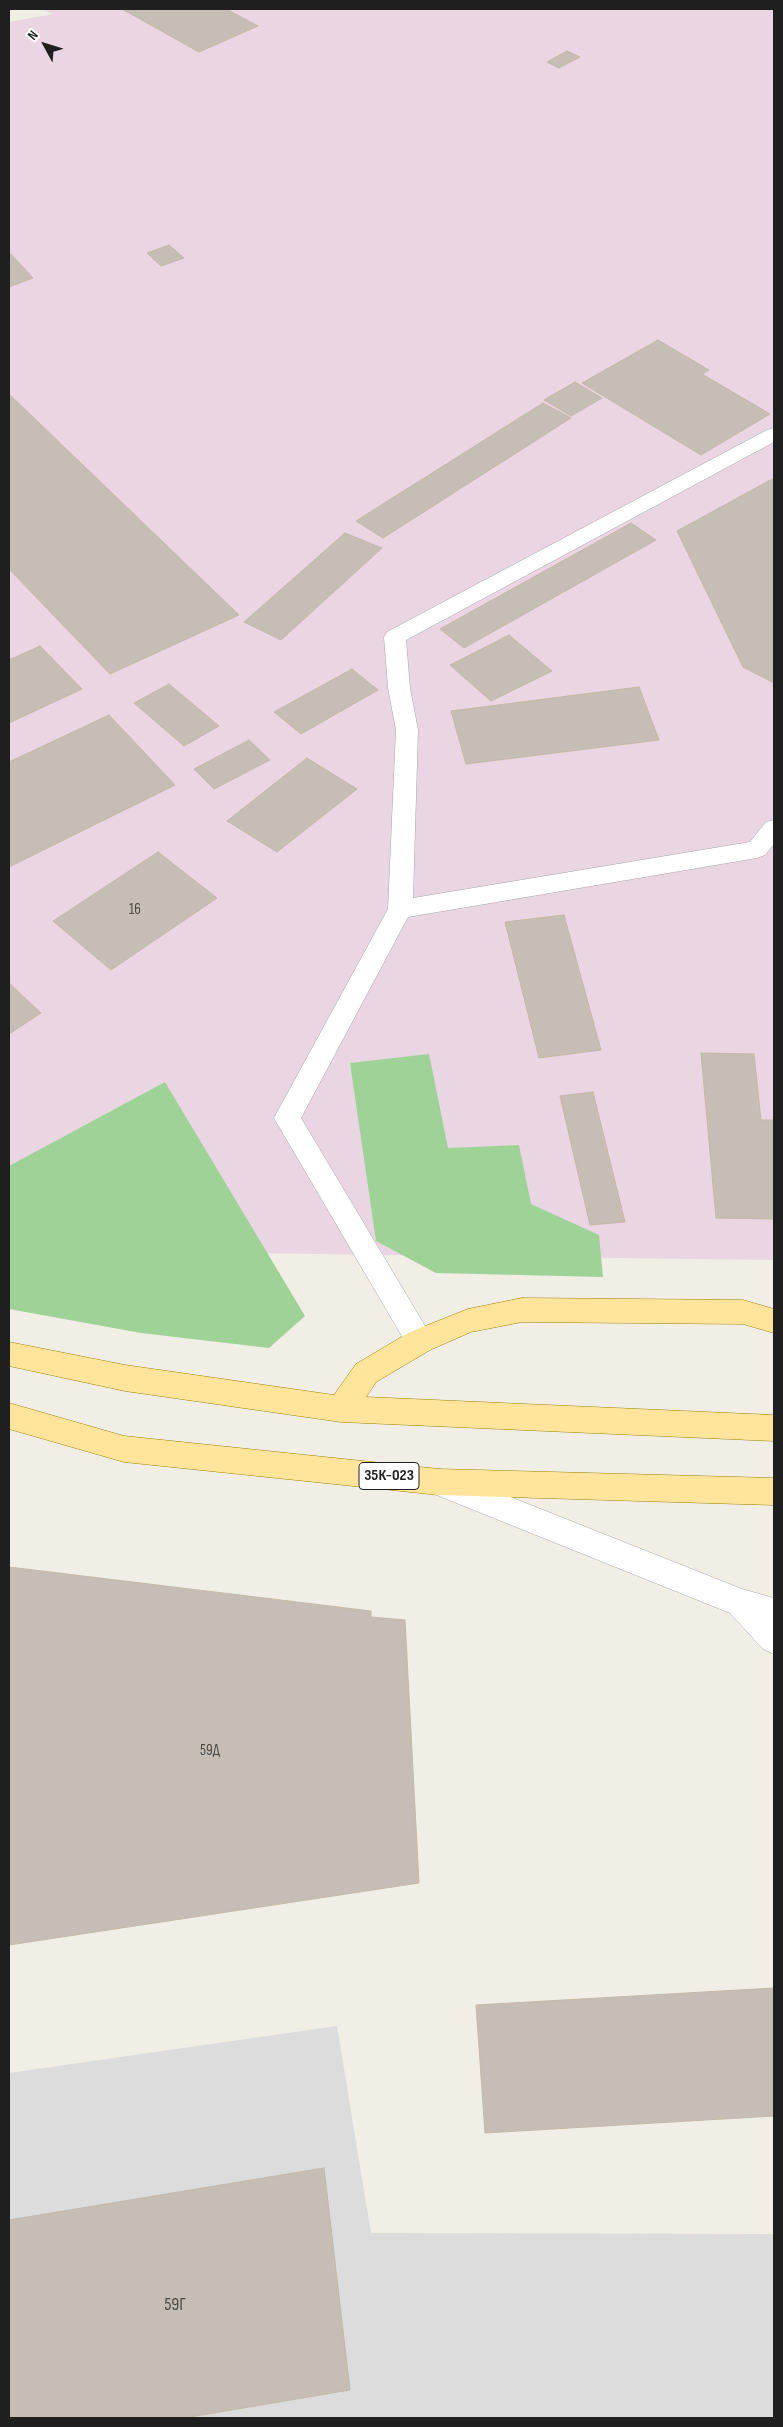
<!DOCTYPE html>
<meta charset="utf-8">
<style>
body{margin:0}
#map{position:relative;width:783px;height:2427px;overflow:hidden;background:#f0eee5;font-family:"Sofia Sans Condensed",sans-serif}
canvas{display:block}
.frame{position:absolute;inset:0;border:10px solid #1f1f1f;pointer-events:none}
.north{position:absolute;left:20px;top:20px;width:50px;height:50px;-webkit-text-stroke:4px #fff;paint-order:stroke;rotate:309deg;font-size:14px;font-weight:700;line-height:20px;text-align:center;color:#1f1f1f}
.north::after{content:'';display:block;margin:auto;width:18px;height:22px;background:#1f1f1f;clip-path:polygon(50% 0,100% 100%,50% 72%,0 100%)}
</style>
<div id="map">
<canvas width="783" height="2427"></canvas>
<div class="frame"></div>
<div class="north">N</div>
</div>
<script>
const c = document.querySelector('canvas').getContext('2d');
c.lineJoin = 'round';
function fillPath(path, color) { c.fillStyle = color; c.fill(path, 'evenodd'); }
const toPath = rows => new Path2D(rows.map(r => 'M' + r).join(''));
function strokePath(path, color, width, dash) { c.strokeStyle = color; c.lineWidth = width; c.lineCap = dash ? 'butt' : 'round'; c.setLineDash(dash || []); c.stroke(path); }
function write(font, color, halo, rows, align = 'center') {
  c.font = font + ' "Sofia Sans Condensed",sans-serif'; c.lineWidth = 4; c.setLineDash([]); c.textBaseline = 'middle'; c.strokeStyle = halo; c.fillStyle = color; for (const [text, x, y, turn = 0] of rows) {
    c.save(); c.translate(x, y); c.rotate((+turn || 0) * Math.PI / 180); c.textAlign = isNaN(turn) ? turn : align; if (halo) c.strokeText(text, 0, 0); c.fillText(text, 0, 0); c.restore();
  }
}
fillPath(toPath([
 [337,2026,371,2233,774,2234,774,2418,9,2418,9,2073]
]), '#dddcdc');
fillPath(toPath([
 [41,9,774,9,774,1260,9,1250,9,22,53,14]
]), '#ead6e3');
fillPath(toPath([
 [429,1054,448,1148,519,1145,531,1204,599,1235,603,1277,436,1273,376,1241,350,1063],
 [165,1082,305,1316,269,1348,141,1333,9,1309,9,1166]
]), '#9fd297');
const building = toPath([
 [122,9,226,9,258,26,199,52,122,9],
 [567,51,580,57,559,68,547,62,567,51],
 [169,245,184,258,161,266,147,253,169,245],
 [9,252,33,278,9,287,9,252],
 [658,340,709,370,702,374,770,414,701,455,582,383,658,340],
 [575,382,602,398,571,416,544,400,575,382],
 [9,394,239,615,110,674,9,569,9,394],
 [543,403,571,418,383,538,356,521,543,403],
 [774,478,774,683,743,667,677,531,774,478],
 [631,523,656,540,464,648,440,629,631,523],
 [345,533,382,548,281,640,244,622,345,533],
 [509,635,552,671,491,701,450,665,509,635],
 [40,646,82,689,9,723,9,660,40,646],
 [352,669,378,690,301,734,274,712,352,669],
 [169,684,219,726,184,746,134,703,169,684],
 [639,687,659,740,466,764,451,711,639,687],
 [109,715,175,785,9,867,9,762,109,715],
 [249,740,270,760,214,789,194,769,249,740],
 [307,758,357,789,277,852,227,821,307,758],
 [158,852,217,898,111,970,53,921,158,852],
 [564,915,601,1050,539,1058,505,922,564,915],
 [9,983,41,1013,9,1034,9,983],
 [701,1053,754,1054,761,1120,774,1120,774,1219,716,1218,701,1053],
 [593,1092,625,1222,590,1225,560,1096,593,1092],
 [9,1567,371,1611,371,1617,405,1620,419,1883,9,1945,9,1567],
 [774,1988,774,2116,485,2133,476,2005,774,1988],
 [324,2168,350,2390,184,2418,9,2418,9,2220,324,2168]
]);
fillPath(building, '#c6beb4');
strokePath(building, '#c3b8a6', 1);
const lane = toPath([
 [774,428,774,442,406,640,410,688,418,730,413,898,750,842,766,822,774,820,774,844,765,855,757,858,408,917,301,1118,434,1341,430,1350,420,1353,410,1350,274,1118,388,909,396,730,388,688,384,637,387,632,767,430,774,428],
 [440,1469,742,1589,774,1598,774,1654,763,1649,730,1613,429,1492,425,1482,429,1472,440,1469]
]);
const primary = toPath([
 [522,1298,743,1300,774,1309,774,1333,743,1324,522,1322,471,1332,430,1350,376,1382,366,1397,774,1415,774,1441,341,1422,125,1391,9,1366,9,1342,125,1365,334,1395,356,1364,410,1332,468,1309,522,1298],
 [9,1403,124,1436,439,1469,774,1478,774,1505,439,1495,124,1462,9,1429,9,1403]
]);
strokePath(lane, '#a6a6a6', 1);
strokePath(primary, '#9a8100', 1);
fillPath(lane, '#fff');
fillPath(primary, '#ffe49b');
write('15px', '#494744', null, [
 ["16",135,910],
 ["59Д",210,1751]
]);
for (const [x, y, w] of [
 [389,1476,60]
]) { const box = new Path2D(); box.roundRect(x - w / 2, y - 13.5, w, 27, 4); c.fillStyle = '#fff'; c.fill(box); strokePath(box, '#1f1f1f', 1); }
write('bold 16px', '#1f1f1f', null, [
 ["35К-023",389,1476]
]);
write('18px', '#494744', null, [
 ["59Г",175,2305]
]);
</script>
